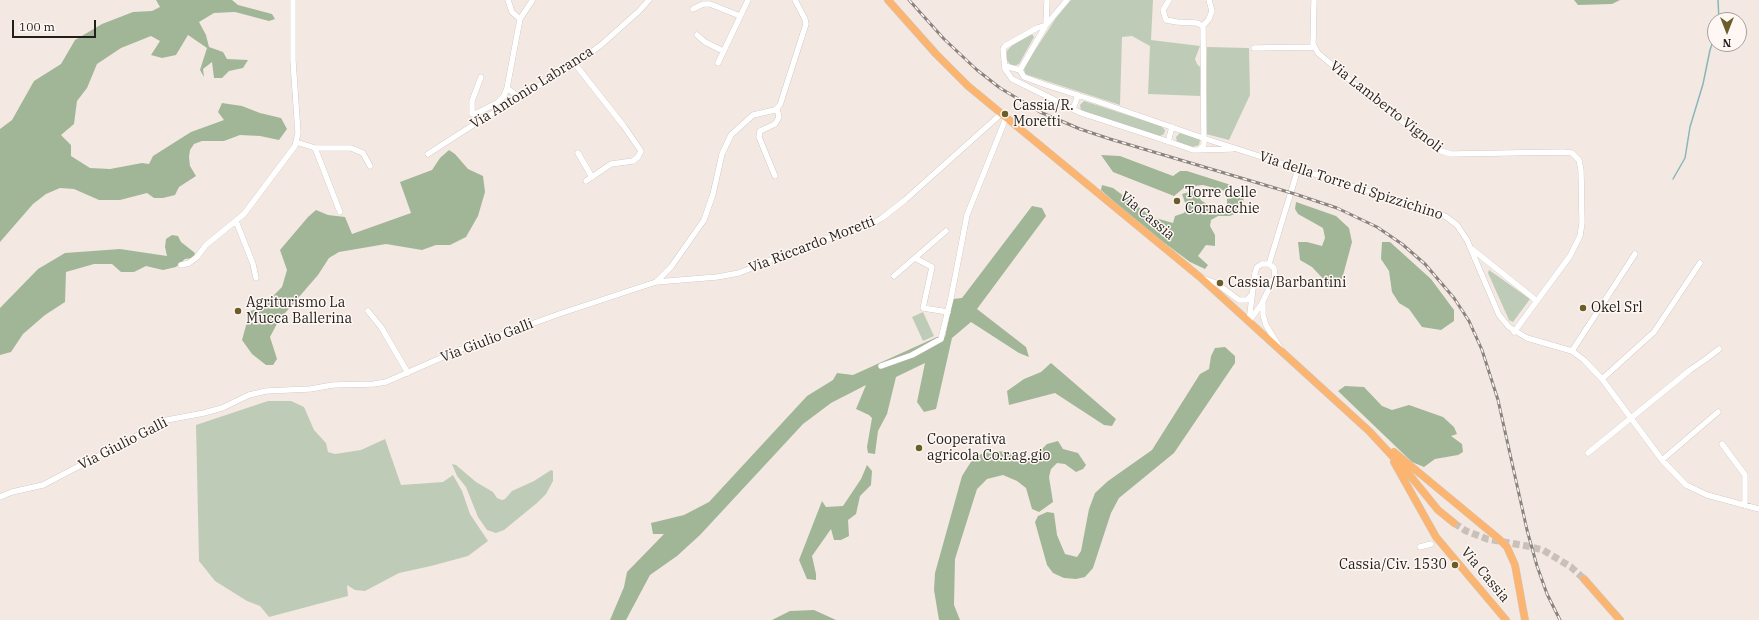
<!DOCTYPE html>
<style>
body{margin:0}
#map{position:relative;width:1759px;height:620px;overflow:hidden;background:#f4e9e2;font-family:"IBM Plex Serif",serif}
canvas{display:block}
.north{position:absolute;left:1707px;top:12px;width:40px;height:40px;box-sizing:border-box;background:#fef7f3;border:1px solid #a6a09d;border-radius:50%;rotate:180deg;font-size:11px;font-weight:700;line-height:16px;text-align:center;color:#221e1b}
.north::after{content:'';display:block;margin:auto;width:14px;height:18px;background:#6b5d2a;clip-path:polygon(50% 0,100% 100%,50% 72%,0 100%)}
.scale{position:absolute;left:12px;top:20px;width:84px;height:18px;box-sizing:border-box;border:2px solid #221e1b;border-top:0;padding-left:5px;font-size:12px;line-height:14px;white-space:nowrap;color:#221e1b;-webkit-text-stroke:3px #fef7f3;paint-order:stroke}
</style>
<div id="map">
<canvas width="1759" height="620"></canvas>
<div class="north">N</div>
<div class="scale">100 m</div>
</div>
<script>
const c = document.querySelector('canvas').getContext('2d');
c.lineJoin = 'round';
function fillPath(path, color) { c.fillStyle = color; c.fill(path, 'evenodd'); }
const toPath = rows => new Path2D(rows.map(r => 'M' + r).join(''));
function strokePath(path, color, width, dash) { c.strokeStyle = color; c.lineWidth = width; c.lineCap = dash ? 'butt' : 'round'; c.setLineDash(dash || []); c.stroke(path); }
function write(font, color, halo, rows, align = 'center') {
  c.font = font + ' "IBM Plex Serif",serif'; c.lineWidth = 3; c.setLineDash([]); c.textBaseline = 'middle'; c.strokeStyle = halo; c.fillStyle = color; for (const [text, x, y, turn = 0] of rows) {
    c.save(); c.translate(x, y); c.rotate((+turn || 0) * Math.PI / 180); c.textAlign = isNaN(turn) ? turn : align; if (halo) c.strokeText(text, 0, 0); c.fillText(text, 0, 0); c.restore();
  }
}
fillPath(toPath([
 [1071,0,1153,0,1151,40,1200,46,1195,59,1197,64,1201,68,1200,96,1148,94,1150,46,1132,36,1122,37,1120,105,1025,74,1024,69,1028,61,1056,18],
 [1032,34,1034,37,1019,64,1014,66,1010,64,1006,59,1007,51,1014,43],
 [1207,47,1249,48,1250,95,1229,140,1206,134],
 [1084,101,1161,126,1165,130,1164,134,1158,137,1081,110,1080,105],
 [1180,133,1198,138,1200,140,1199,145,1193,147,1177,143,1176,137],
 [1489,270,1530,299,1513,322,1509,320,1488,273],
 [923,312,934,336,923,341,912,317],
 [268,401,291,401,304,407,314,430,326,443,328,452,335,454,361,450,385,439,401,485,443,482,453,475,462,491,470,514,488,541,468,556,431,566,399,573,365,591,355,590,347,585,348,596,269,617,260,606,247,601,215,581,199,561,196,425],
 [452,464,456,465,476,482,493,492,497,498,502,500,505,499,512,491,534,481,551,470,553,471,553,481,546,494,537,503,504,530,496,533,487,530,478,517,466,487,457,476]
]), '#beccb7');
fillPath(toPath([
 [156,0,232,0,238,5,272,14,275,19,269,21,235,12,214,13,199,22,206,35,209,47,223,52,227,59,248,60,243,68,229,71,222,78,214,78,212,62,203,69,204,77,200,70,207,48,188,35,176,55,162,58,151,55,160,41,151,36,121,48,97,64,87,88,77,101,74,124,61,135,71,145,71,156,90,168,110,169,142,163,149,164,153,156,191,132,224,120,218,112,222,103,242,106,260,113,281,118,287,129,279,140,260,136,240,135,224,141,202,141,194,144,190,150,189,157,190,166,196,176,179,187,175,195,163,198,154,198,147,193,120,200,99,200,74,189,60,188,46,194,33,204,0,242,0,129,12,120,34,81,61,64,75,40,102,24,133,12,152,11,160,7],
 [1574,0,1620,0,1612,4,1578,5],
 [449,150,455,154,468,169,483,176,485,192,478,216,466,237,450,245,436,245,422,250,386,244,339,252,329,258,318,275,279,320,270,337,277,359,273,365,266,365,252,354,242,340,250,311,261,308,282,287,287,270,280,250,308,217,316,210,328,215,345,217,352,234,411,213,400,182,432,170,440,158],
 [1101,155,1120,156,1173,176,1180,171,1187,171,1231,185,1232,190,1226,191,1203,185,1185,187,1174,196,1113,172],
 [1102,185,1113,188,1152,217,1173,223,1175,216,1184,213,1187,208,1182,194,1193,191,1202,201,1219,211,1227,206,1227,199,1236,194,1244,197,1242,210,1230,216,1218,216,1211,220,1210,226,1215,235,1215,246,1206,245,1198,256,1208,265,1205,269,1190,262,1139,224,1101,190],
 [1296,202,1336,216,1349,228,1352,242,1342,279,1337,286,1329,285,1312,267,1300,260,1298,242,1307,242,1322,246,1325,238,1323,228,1298,214,1295,209],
 [1032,206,1042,208,1046,216,977,309,1026,347,1029,357,1019,353,971,322,952,338,936,409,924,412,917,402,925,363,896,377,887,414,878,431,875,454,868,453,867,447,872,418,869,415,856,409,866,385,831,403,803,424,700,535,677,556,650,575,626,620,610,620,624,587,627,572,664,534,653,534,651,523,684,515,709,502,807,396,833,380,837,373,853,375,937,337,945,337,953,299,962,298],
 [172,235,178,236,181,242,195,253,193,258,185,259,176,267,163,270,146,266,134,272,121,272,112,264,94,264,66,272,65,302,45,315,23,334,11,352,0,355,0,308,38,269,65,253,120,249,167,256,165,247,166,239],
 [1382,242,1390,242,1431,279,1454,310,1454,321,1441,330,1422,327,1409,309,1399,303,1392,292,1389,271,1381,259],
 [1225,347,1235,356,1235,363,1174,453,1119,498,1111,513,1093,568,1085,577,1076,579,1064,578,1053,573,1047,565,1035,522,1038,516,1047,512,1054,513,1057,535,1065,554,1077,557,1081,551,1089,509,1095,493,1108,481,1152,450,1200,374,1209,369,1211,356,1215,348],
 [1051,363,1116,419,1112,426,1104,425,1055,393,1009,405,1007,391,1024,379,1041,372],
 [1345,386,1364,387,1382,406,1392,410,1409,405,1443,417,1454,427,1457,434,1451,436,1462,444,1463,452,1458,455,1435,459,1424,467,1412,462,1338,391],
 [1058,441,1063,449,1078,453,1086,465,1083,469,1076,472,1065,464,1057,463,1051,469,1049,477,1053,502,1039,512,1032,509,1026,488,1017,481,1003,475,987,479,977,489,955,559,954,605,960,620,939,620,934,590,935,573,962,476,974,457,984,453,1005,451,1027,458,1036,464,1038,453,1047,444],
 [867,465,872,471,871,485,860,496,856,514,848,520,849,536,841,540,834,540,831,529,812,556,816,574,816,580,807,579,799,560,822,501,826,507,843,506,861,479],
 [814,610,836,620,772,620,790,611]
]), '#a1b697');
strokePath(toPath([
 [1718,0,1719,20],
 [1673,179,1685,158,1690,127,1703,84,1710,50,1715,36]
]), '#89b6ba', 1.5);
strokePath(toPath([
 [1454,523,1466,531,1487,539,1527,546,1543,550,1571,567,1584,579]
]), '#cac0ba', 7, [7, 3.5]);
const minor = toPath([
 [508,0,512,12,520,19,507,88,520,98],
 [1169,0,1163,10,1166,20,1177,22,1197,23,1203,26],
 [1314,0,1313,44,1318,53,1366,94,1441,151,1451,154,1563,152,1572,153,1579,160,1581,170,1582,223,1580,236,1570,256,1514,332],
 [693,9,703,4,710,4,740,16],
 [520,19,532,1],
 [1046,24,1047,0],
 [1046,25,1037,28,1005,46,1003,49,1005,69,1012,79,1081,113,1173,143,1193,150,1232,149],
 [1203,26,1209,19,1212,11,1209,0],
 [697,35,705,42,723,51],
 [1254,48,1314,47],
 [718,63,748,0],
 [575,64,623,125,641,151,638,157,633,161,611,164,586,181],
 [1005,66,1020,70],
 [1020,70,1024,77,1046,85,1099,102,1203,138,1445,216,1457,225,1467,240,1499,315,1509,327,1527,338,1572,351,1584,360,1602,379,1662,460,1686,485,1707,495,1759,509],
 [1020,70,1046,25,1067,0],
 [481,77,472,101,472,114,477,113,497,103,504,96,507,88],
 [1073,109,1078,95],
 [296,142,315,148,351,148,363,153,370,166],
 [1168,142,1172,127],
 [315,148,340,212],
 [1200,149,1204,145,1203,26],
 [578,153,592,177],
 [428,154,473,125,575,64,601,45,639,11,649,0],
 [775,176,759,137,760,131,775,124,779,117,777,109],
 [236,221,253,264,256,278],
 [1472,249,1537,301],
 [915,258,932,267,923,308,948,312],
 [1262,264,1269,264,1274,268,1275,277,1261,305,1249,321,1255,273,1257,267,1262,264],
 [1269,264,1298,169],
 [181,265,189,263,197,257,206,245,244,214,295,146,298,133,293,61,293,0],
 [894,276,946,231],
 [1255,276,1262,283,1268,284,1273,280],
 [1202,278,1216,283,1239,300,1247,300,1252,294],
 [656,282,717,277,739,273,810,244,867,227,882,218,905,200,1001,114],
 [1263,304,1263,315,1266,325,1280,348],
 [368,311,381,327,408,373],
 [1572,351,1635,254],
 [881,366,912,355,941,339,951,298,967,215,1006,118],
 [1602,379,1654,332,1700,263],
 [1722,444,1745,475,1745,506],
 [1588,453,1690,370,1706,359,1719,349],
 [1662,460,1718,412],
 [0,497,12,492,43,485,167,420,204,413,222,408,249,395,266,391,310,389,333,385,374,384,386,382,459,350,562,313,656,282,671,267,704,220,713,194,722,154,731,135,753,115,775,110,780,105,806,24,805,19,795,0],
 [1420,547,1431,544]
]);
const major = toPath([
 [888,0,936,54,968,86,1201,278,1369,431,1408,473,1438,510,1454,523],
 [1394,452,1499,539,1507,547,1515,565,1525,620],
 [1394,462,1436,537,1506,620],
 [1584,579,1620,620]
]);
strokePath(minor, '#c0b5af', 6);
strokePath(major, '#cac9c8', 8);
strokePath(minor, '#fff', 5.5);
strokePath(major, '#fcb571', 7);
const rail = toPath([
 [909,0,944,39,977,70,1000,88,1040,112,1080,129,1110,139,1295,194,1337,208,1377,227,1402,244,1425,264,1454,298,1469,321,1482,350,1498,400,1527,530,1537,566,1547,594,1560,620]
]);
strokePath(rail, '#8b837e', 3);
strokePath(rail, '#fef7f3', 1.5, [4.5]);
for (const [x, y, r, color] of [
 [1005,114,4,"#6b5d2a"],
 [1177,201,4,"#6b5d2a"],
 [1220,283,4,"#6b5d2a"],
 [1583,308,4,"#6b5d2a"],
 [238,311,4,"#6b5d2a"],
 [919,448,4,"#6b5d2a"],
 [1455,565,4,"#6b5d2a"]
]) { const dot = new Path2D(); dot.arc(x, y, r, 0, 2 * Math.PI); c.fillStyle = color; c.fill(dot); strokePath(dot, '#fef7f3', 1.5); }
write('14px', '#221e1b', '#fef7f3', [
 ["Via Antonio Labranca",532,88,-32],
 ["Via Lamberto Vignoli",1386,107,38],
 ["Via della Torre di Spizzichino",1351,186,18],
 ["Via Cassia",1147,216,40],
 ["Via Riccardo Moretti",812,245,-21],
 ["Via Giulio Galli",487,341,-21],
 ["Via Giulio Galli",123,444,-27],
 ["Via Cassia",1485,575,50]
]);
write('14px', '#221e1b', '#fef7f3', [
 ["Cassia/R.",1013,106],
 ["Moretti",1013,122],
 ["Torre delle",1185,193],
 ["Cornacchie",1185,209],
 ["Cassia/Barbantini",1228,283],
 ["Agriturismo La",246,303],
 ["Mucca Ballerina",246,319],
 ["Okel Srl",1591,308],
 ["Cooperativa",927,440],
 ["agricola Co.r.ag.gio",927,456],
 ["Cassia/Civ. 1530",1447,565,"right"]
], 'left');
</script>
